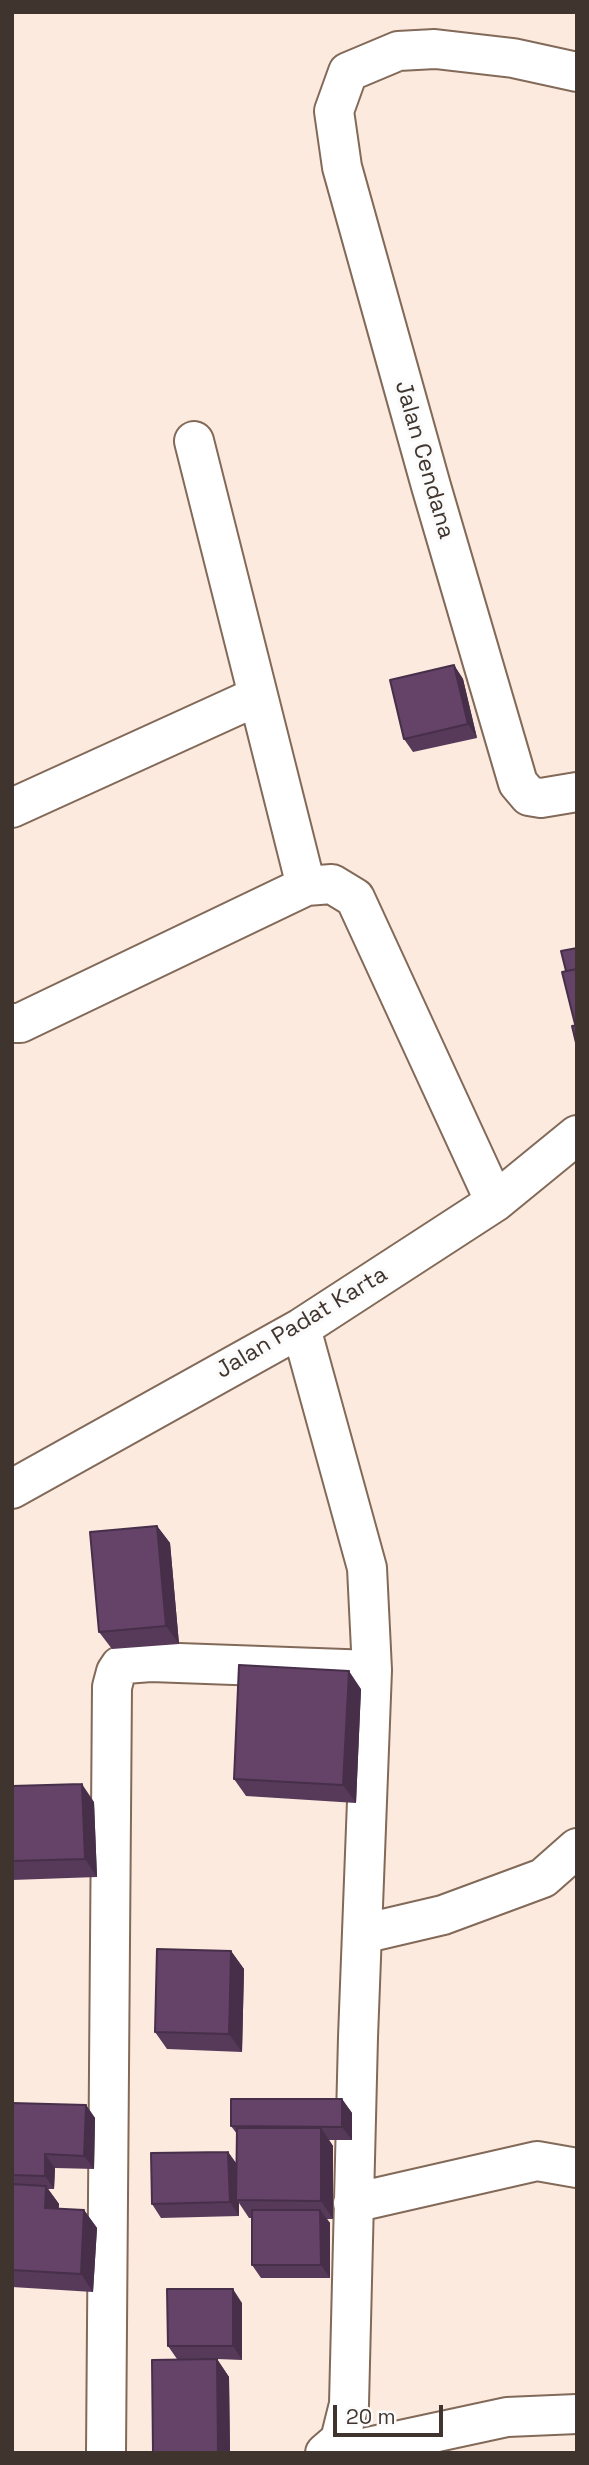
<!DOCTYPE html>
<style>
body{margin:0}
#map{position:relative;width:589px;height:2465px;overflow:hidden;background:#fceadf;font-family:"Space Grotesk",sans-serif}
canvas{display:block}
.frame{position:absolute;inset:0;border:14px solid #40352e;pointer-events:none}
.scale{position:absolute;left:333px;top:2405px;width:110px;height:32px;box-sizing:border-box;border:4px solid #40352e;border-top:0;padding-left:9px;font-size:21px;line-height:24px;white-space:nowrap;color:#40352e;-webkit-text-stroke:5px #fbfbfb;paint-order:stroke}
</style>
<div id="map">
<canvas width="589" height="2465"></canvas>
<div class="frame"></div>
<div class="scale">20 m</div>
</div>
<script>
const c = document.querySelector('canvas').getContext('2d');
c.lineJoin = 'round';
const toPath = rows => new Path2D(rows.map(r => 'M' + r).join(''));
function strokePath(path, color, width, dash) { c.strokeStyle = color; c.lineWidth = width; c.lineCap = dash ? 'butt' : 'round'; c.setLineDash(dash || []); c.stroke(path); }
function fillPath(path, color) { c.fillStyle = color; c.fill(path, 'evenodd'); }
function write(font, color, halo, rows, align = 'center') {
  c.font = font + ' "Space Grotesk",sans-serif'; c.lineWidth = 7; c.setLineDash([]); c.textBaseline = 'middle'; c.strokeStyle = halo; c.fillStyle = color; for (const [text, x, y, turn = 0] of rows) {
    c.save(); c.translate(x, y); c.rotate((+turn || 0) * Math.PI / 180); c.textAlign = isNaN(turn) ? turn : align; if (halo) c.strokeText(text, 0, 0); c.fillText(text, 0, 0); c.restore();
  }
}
const minor = toPath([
 [577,72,513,58,435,49,398,51,348,72,334,111,342,167,431,486,518,783,529,796,541,798,577,792],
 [194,441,306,886],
 [12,808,258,696],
 [12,1023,20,1023,306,886,332,884,355,898,495,1202],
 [301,1328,367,1568,372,1670,358,2037,349,2404,340,2440,325,2453],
 [12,1489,301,1328,495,1202,577,1135],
 [362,1934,443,1915,543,1878,577,1848],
 [353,2203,537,2161,577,2168],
 [106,2453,112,1687,116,1672,120,1666,125,1664,151,1662,372,1670],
 [340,2453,507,2417,577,2414]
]);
strokePath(minor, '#826958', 42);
strokePath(minor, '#fff', 38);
fillPath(toPath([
 [454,665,463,679,477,738,413,752,404,739],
 [157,1526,170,1543,179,1644,112,1649,99,1632],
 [361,1689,356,1803,246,1796,234,1779],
 [12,1786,94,1802,97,1877,12,1880],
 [231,1951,244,1969,242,2052,167,2049,155,2032],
 [342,2099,352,2113,352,2140,329,2140,333,2146,333,2219,327,2219,330,2223,330,2278,261,2278,252,2265,252,2218,249,2218,239,2203,239,2216,161,2218,152,2204,228,2152,237,2164,237,2134,231,2126],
 [12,2103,86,2105,95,2118,94,2169,55,2168,54,2189,48,2189,59,2204,58,2209,84,2210,97,2228,93,2292,12,2287],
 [242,2303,242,2360,217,2359,229,2377,230,2453,153,2453,177,2359,168,2346]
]), '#573a5a');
fillPath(toPath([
 [454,665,463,679,477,738,468,724],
 [157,1526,170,1543,179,1644,166,1626],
 [349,1671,361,1689,356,1803,343,1785],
 [82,1784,94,1802,97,1877,85,1859],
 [231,1951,244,1969,242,2052,229,2034],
 [342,2099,352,2113,352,2140,342,2127],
 [86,2105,95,2118,94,2169,84,2156],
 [321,2128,333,2146,333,2219,321,2201],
 [228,2152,237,2165,236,2200,239,2203,239,2216,230,2202],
 [45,2154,55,2168,54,2189,45,2176],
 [46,2186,59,2204,58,2226,45,2208],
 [84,2210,97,2228,93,2292,81,2274],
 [320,2210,330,2223,330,2278,321,2265],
 [233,2289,242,2303,242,2360,233,2346],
 [12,2300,13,2302,12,2331],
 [217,2359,229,2377,230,2453,218,2453]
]), '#472f4a');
const building = toPath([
 [454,665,468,724,404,739,390,680,454,665],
 [577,948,577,969,566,971,561,951,577,948],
 [577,969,577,1023,575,1024,562,972,577,969],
 [577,1025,577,1047,572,1026,577,1025],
 [157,1526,166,1626,99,1632,90,1532,157,1526],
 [239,1665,349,1671,343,1785,234,1779,239,1665],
 [82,1784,85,1859,12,1861,12,1786,82,1784],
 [157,1949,231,1951,229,2034,155,2032,157,1949],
 [231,2099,342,2099,342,2127,231,2126,231,2099],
 [12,2103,86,2105,84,2156,45,2154,45,2176,12,2175,12,2103],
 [237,2128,321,2128,321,2201,236,2200,237,2128],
 [228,2152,230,2202,152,2204,151,2153,228,2152],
 [12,2184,46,2186,45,2208,84,2210,81,2274,12,2270,12,2184],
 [252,2210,320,2210,321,2265,252,2265,252,2210],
 [167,2289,233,2289,233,2346,168,2346,167,2289],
 [217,2359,218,2453,153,2453,152,2360,217,2359]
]);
fillPath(building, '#654369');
strokePath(building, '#472f4a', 2);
write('23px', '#40352e', '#fbfbfb', [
 ["Jalan Cendana",424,460,74],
 ["Jalan Padat Karta",302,1323,-31]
]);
</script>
